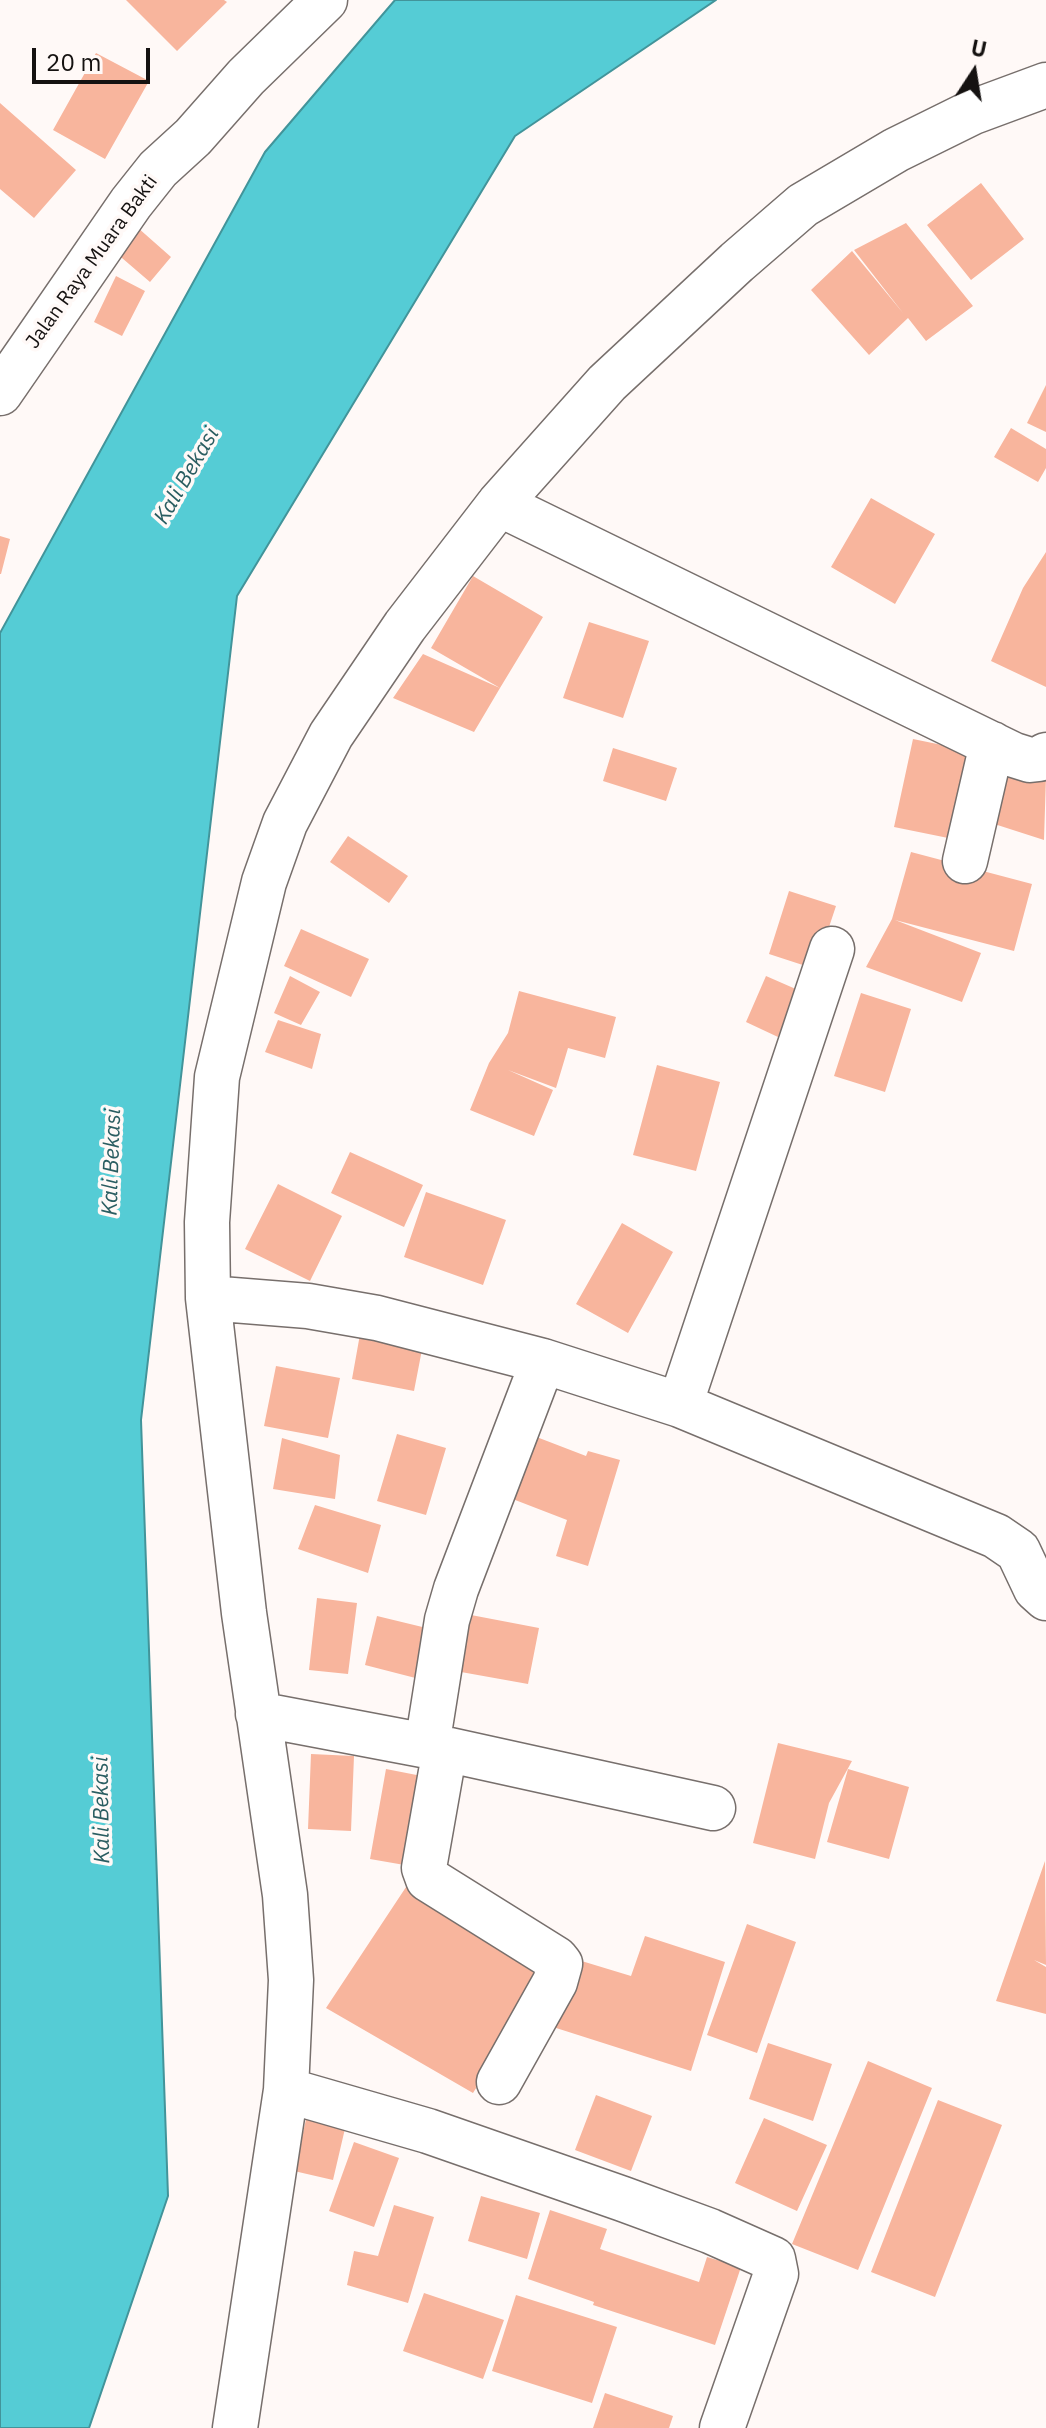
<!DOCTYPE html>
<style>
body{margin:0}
#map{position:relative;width:1046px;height:2428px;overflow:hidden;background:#fff9f7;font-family:"IBM Plex Sans",sans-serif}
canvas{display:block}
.north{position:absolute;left:934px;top:32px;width:80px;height:80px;-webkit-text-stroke:6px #fff9f7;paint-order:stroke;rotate:12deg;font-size:22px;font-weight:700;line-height:32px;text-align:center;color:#151211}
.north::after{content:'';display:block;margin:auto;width:28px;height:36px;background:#151211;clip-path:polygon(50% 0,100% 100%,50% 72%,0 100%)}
.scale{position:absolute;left:32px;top:48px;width:118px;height:36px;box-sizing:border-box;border:4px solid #151211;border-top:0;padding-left:10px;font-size:24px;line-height:28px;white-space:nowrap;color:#151211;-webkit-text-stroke:6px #fff9f7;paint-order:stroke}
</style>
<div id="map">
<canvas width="1046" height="2428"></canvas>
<div class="north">U</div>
<div class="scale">20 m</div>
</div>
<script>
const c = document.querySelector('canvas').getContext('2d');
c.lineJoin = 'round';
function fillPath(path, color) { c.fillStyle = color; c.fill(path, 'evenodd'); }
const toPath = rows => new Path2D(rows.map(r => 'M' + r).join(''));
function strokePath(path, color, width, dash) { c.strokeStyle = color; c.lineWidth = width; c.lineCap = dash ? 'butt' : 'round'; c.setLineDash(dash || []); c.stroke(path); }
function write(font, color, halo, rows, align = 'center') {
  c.font = font + ' "IBM Plex Sans",sans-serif'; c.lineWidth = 7; c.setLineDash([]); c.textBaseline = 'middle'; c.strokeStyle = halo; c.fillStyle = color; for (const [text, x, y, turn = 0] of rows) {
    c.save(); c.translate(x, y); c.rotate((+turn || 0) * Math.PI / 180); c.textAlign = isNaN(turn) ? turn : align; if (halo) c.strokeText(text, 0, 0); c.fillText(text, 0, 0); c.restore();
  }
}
const water = toPath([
 [395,0,716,0,515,136,237,596,141,1420,168,2196,89,2428,0,2428,0,633,265,152,395,0]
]);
fillPath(water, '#55ccd5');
strokePath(water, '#42949a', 2);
fillPath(toPath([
 [126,0,224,0,227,2,177,51],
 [96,53,149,81,105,159,53,130],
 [0,103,76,170,34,218,0,189],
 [981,183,1024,239,971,280,927,225],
 [906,223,973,306,926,341,908,318,869,355,811,290,852,251,903,313,854,250],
 [137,227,171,257,150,282,115,252],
 [116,276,145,291,122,336,94,322],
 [1046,385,1046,432,1027,423],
 [1011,428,1046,449,1046,468,1038,482,994,457],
 [871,498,935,534,895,604,831,567],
 [0,536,10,539,1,574,0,574],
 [1046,552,1046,687,991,661,1023,588],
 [473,576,543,617,500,688,431,648],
 [589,622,649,641,623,718,563,698],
 [423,654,500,688,474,732,393,698],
 [913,739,976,752,958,840,894,827],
 [613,748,677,768,666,801,603,781],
 [1004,762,1046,776,1044,840,985,821],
 [348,836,408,876,389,903,330,862],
 [911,852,1032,884,1014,951,895,920,981,953,962,1002,866,967,892,919],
 [789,891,836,906,815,969,769,954],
 [301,929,369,959,351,997,284,966],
 [290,976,320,992,301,1025,274,1013],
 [766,976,798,990,778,1037,746,1022],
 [519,991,616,1017,605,1058,568,1048,556,1088,508,1070,553,1090,534,1136,470,1110,489,1063,508,1033],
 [861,993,911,1009,885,1092,834,1076],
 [278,1020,321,1034,312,1069,265,1052],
 [657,1065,720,1082,696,1171,633,1155],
 [350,1152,423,1185,404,1227,331,1193],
 [278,1184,342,1216,310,1281,245,1249],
 [426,1192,506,1220,483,1285,404,1257],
 [622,1223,673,1252,628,1333,576,1304],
 [362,1323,425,1334,414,1391,352,1379],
 [276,1366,340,1378,328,1438,264,1426],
 [397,1434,446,1448,426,1515,377,1501],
 [534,1436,586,1456,588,1451,620,1460,588,1566,556,1556,567,1520,510,1498],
 [282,1438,340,1455,335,1499,273,1489],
 [315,1505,381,1525,368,1573,298,1549],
 [317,1598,357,1603,348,1674,309,1670],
 [471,1615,539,1628,528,1684,461,1672],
 [377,1616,443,1632,431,1682,365,1665],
 [778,1743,852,1761,829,1803,815,1859,753,1843],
 [311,1754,354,1756,351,1831,308,1829],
 [386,1769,432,1778,416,1867,370,1859],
 [848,1769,909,1787,889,1859,827,1842],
 [1045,1861,1046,1965,1034,1960,1046,1967,1046,2014,996,2001],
 [414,1875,554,1962,473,2093,326,2008],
 [747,1924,796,1942,757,2053,707,2035],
 [645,1936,725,1962,691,2071,553,2027,575,1959,631,1976],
 [768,2043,832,2064,813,2121,749,2099],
 [868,2061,932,2088,858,2270,792,2244],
 [596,2095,652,2116,631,2171,575,2150],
 [938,2100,1002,2125,935,2297,871,2272],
 [308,2111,347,2120,333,2180,294,2171],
 [764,2118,827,2145,797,2211,735,2183],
 [354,2142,399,2158,374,2227,329,2211],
 [481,2196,540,2213,527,2259,468,2241],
 [394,2205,434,2217,408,2303,347,2285,354,2251,378,2256],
 [550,2210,607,2229,600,2249,699,2282,707,2257,741,2267,715,2345,593,2305,594,2302,528,2279],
 [424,2293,504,2320,483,2379,403,2351],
 [516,2295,617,2327,592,2403,492,2371],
 [605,2393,673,2416,669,2428,593,2428]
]), '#f8b59d');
const minor = toPath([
 [499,504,1014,755,1030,760,1039,759,1046,755],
 [965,861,992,744],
 [208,1298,308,1306,377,1318,543,1361,680,1405,996,1536,1018,1551,1036,1589,1046,1598],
 [680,1405,832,949],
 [258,1714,427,1746,447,1620,456,1589,543,1361],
 [427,1746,445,1749,424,1868,428,1879,556,1959,560,1964,555,1982,499,2082],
 [445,1749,713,1808],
 [286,2090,428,2131,623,2199,710,2231,773,2259,776,2274,722,2428],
 [235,2428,286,2090,291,1980,285,1895,244,1613,208,1298,207,1222,217,1077,264,882,285,823,331,735,405,626,499,504,607,383,737,262,803,205,896,150,973,112,1046,85]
]);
const major = toPath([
 [0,393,131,203,158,169,193,137,246,77,325,0]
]);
strokePath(minor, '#776f6c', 47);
strokePath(major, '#776f6c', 47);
strokePath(minor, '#fff', 44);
strokePath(major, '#fff', 44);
write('20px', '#151211', '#fff9f7', [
 ["Jalan Raya Muara Bakti",92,262,-54]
]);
write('italic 22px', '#2a5d61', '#fff9f7', [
 ["Kali Bekasi",187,476,-60],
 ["Kali Bekasi",112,1162,-88],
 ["Kali Bekasi",102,1810,-91]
]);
</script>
